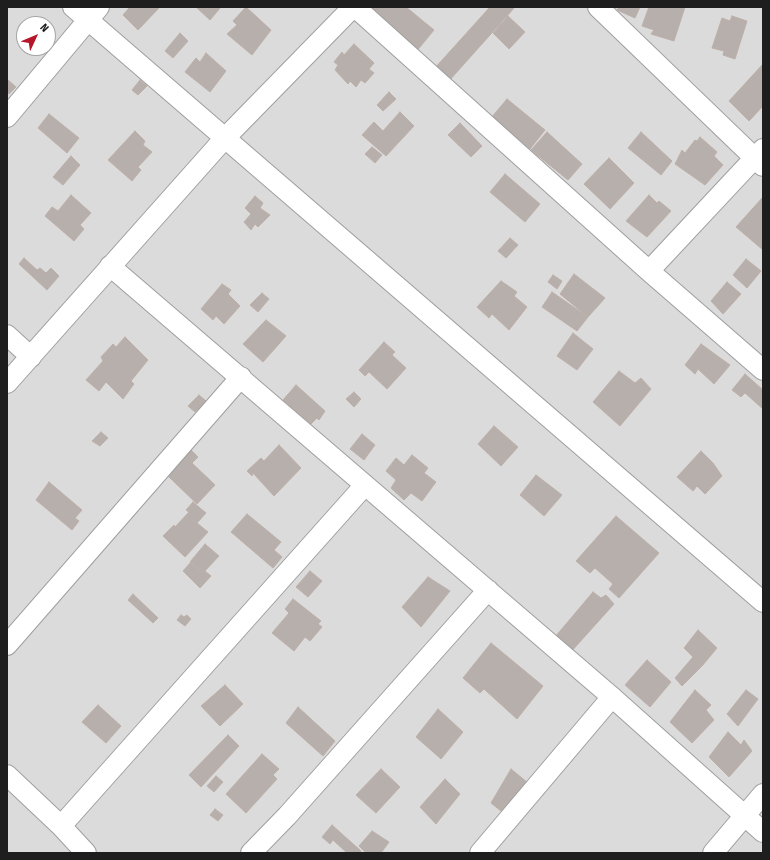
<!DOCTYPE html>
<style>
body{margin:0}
#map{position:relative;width:770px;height:860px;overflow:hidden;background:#eeeae5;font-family:"Fira Sans Condensed",sans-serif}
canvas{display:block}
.frame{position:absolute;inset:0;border:8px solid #1e1e1e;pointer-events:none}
.north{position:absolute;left:16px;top:16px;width:40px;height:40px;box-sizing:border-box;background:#fff;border:1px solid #a5a5a5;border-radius:50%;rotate:46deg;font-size:11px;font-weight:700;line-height:16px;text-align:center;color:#1e1e1e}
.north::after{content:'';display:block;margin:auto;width:14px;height:18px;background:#b6162a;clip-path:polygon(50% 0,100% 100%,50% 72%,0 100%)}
</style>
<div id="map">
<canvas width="770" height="860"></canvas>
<div class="frame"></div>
<div class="north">N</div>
</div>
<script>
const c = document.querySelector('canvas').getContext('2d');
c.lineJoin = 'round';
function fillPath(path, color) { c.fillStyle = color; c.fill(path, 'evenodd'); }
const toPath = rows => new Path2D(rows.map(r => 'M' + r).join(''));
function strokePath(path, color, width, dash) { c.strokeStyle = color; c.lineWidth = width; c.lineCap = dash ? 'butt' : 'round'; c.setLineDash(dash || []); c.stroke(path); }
fillPath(toPath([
 [7,7,763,7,763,853,7,853],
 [24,24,48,24,48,48,24,48]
]), '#dcdbdb');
const building = toPath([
 [130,7,158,7,159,8,138,30,123,15,130,7],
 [196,7,221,7,210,20,196,7],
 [246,7,271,30,252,55,227,34,237,25,233,21,246,7],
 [374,7,406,7,434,30,415,53,368,14,374,7],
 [490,7,515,7,448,82,434,69,490,7],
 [619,7,640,7,635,18,617,10,619,7],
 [649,7,685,7,674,41,651,34,654,30,642,26,649,7],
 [508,16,525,32,509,49,493,33,508,16],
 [732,16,747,21,735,59,723,55,724,51,712,48,722,18,730,21,732,16],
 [180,33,188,41,173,58,165,51,180,33],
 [354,44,374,63,369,69,374,73,365,83,361,80,356,87,350,81,348,84,335,70,338,65,334,62,342,52,344,55,354,44],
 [206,53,226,71,210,92,185,72,196,58,200,62,206,53],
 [763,64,763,106,749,121,729,101,763,64],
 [7,79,16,87,9,94,7,91,7,79],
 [140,80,147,86,138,95,132,90,140,80],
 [389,92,396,99,383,111,377,105,389,92],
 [507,99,545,130,530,149,491,118,507,99],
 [400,112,414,126,386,156,362,135,374,122,383,131,400,112],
 [49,114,79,138,67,153,38,128,49,114],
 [460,123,482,146,471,157,448,135,460,123],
 [135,131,145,141,143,145,152,152,138,167,141,170,132,181,108,160,135,131],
 [547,132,582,164,568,180,531,150,547,132],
 [641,132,672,161,661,175,628,148,641,132],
 [700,137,717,152,714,156,723,165,705,185,675,164,682,150,685,153,695,140,697,141,700,137],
 [372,147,382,155,375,163,365,154,372,147],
 [71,156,80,165,63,185,53,177,71,156],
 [609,158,634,183,610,209,584,184,609,158],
 [505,174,540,204,525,222,490,192,505,174],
 [71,195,91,213,80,225,84,229,74,241,45,216,52,207,58,211,71,195],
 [649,195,657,203,659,201,671,211,647,237,626,221,649,195],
 [255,196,263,203,260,208,270,215,258,227,255,224,251,230,244,222,251,214,245,208,255,196],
 [763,197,763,250,736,227,763,197],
 [510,238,518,245,506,258,498,251,510,238],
 [24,258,37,270,40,268,46,273,51,268,59,276,47,290,19,264,24,258],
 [746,259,761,271,747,288,733,275,746,259],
 [574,274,605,298,588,317,560,294,574,274],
 [553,275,562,281,557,289,548,282,553,275],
 [501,281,517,292,514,296,527,307,509,330,492,314,489,318,477,307,501,281],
 [727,282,741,294,723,314,711,301,727,282],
 [222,284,231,290,228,294,240,306,224,324,216,316,213,320,201,309,222,284],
 [552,292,588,317,577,331,542,307,552,292],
 [262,293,269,299,258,312,250,305,262,293],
 [266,320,286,336,263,362,243,344,266,320],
 [573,333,593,349,577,370,557,356,573,333],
 [125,337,148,360,131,381,134,384,123,399,106,382,99,391,86,380,103,361,101,357,113,344,116,347,125,337],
 [384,342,395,352,392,355,406,368,387,389,369,372,365,376,359,370,384,342],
 [701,344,730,365,714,384,698,369,695,374,685,365,701,344],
 [619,371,635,383,641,378,651,389,620,426,593,402,619,371],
 [745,374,763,390,763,409,745,393,741,397,732,390,745,374],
 [296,385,325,411,319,420,317,418,311,424,283,400,296,385],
 [354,392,361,399,354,407,346,399,354,392],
 [199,395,206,401,195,412,188,406,199,395],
 [494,426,518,447,501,466,478,444,494,426],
 [101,432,108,438,100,446,92,441,101,432],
 [362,434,375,445,364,460,350,449,362,434],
 [279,445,301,468,274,496,253,473,252,476,247,471,261,458,264,461,279,445],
 [191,450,198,457,192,463,215,485,197,504,167,475,191,450],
 [701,451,713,463,722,476,705,494,697,486,693,491,677,477,701,451],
 [412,455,428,468,424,473,436,482,422,501,411,493,404,500,391,488,396,480,386,471,396,458,404,465,412,455],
 [536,475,562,495,544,516,520,495,536,475],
 [49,482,82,510,75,518,79,521,72,530,36,500,49,482],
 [193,502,206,513,197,523,208,532,185,557,163,536,174,525,175,527,189,512,186,510,193,502],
 [247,514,281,542,274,550,282,557,273,568,231,532,247,514],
 [616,516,659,553,619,598,609,589,613,584,595,568,590,573,576,561,616,516],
 [205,544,219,556,203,573,190,562,205,544],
 [191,562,203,573,205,571,211,576,200,588,183,571,191,562],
 [310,571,322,581,308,597,296,587,310,571],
 [428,577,450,591,421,627,402,607,428,577],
 [593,592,601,598,606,595,614,604,569,654,555,637,593,592],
 [133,594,158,618,153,623,128,600,133,594],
 [293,599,321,621,318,624,322,627,310,641,305,637,294,651,272,633,289,613,285,609,293,599],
 [181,615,184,617,187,615,191,619,185,626,177,620,181,615],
 [698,630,717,648,702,666,684,648,698,630],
 [491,643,543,686,517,719,484,689,480,693,463,678,491,643],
 [693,657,702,666,682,686,675,678,693,657],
 [647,660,671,682,650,707,625,685,647,660],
 [225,685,243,704,220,726,201,706,225,685],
 [695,690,711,705,706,710,714,720,692,743,670,722,695,690],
 [746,690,758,699,738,726,727,714,746,690],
 [98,705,121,726,106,743,82,722,98,705],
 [298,707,335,741,323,756,286,723,298,707],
 [438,709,463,732,441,759,416,737,438,709],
 [728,732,741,745,744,740,752,751,729,777,709,757,728,732],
 [228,735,239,746,201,787,189,775,228,735],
 [262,754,279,769,273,775,277,779,246,813,226,794,262,754],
 [381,769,400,787,376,813,356,795,381,769],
 [511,769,528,783,501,811,491,803,511,769],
 [216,776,223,782,214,792,207,786,216,776],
 [445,779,460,794,436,824,420,807,445,779],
 [215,809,223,815,218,821,210,815,215,809],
 [332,825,361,851,359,853,347,853,333,840,330,844,322,837,332,825],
 [372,831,389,842,381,853,366,853,359,846,372,831]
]);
fillPath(building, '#b7afab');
strokePath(building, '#beb0a9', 1);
const minor = toPath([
 [73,7,763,602],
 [355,7,649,271,763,370],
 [598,7,763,166],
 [7,117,99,7],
 [110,266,612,697,763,832],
 [649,271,763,149],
 [7,335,31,357],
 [7,383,224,139,353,7],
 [7,645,241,377],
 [7,775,61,826,86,853],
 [61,826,365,485],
 [251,853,287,816,488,590],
 [480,853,612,697],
 [713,853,763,794]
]);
strokePath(minor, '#9f9f9f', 22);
strokePath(minor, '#fff', 20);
</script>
